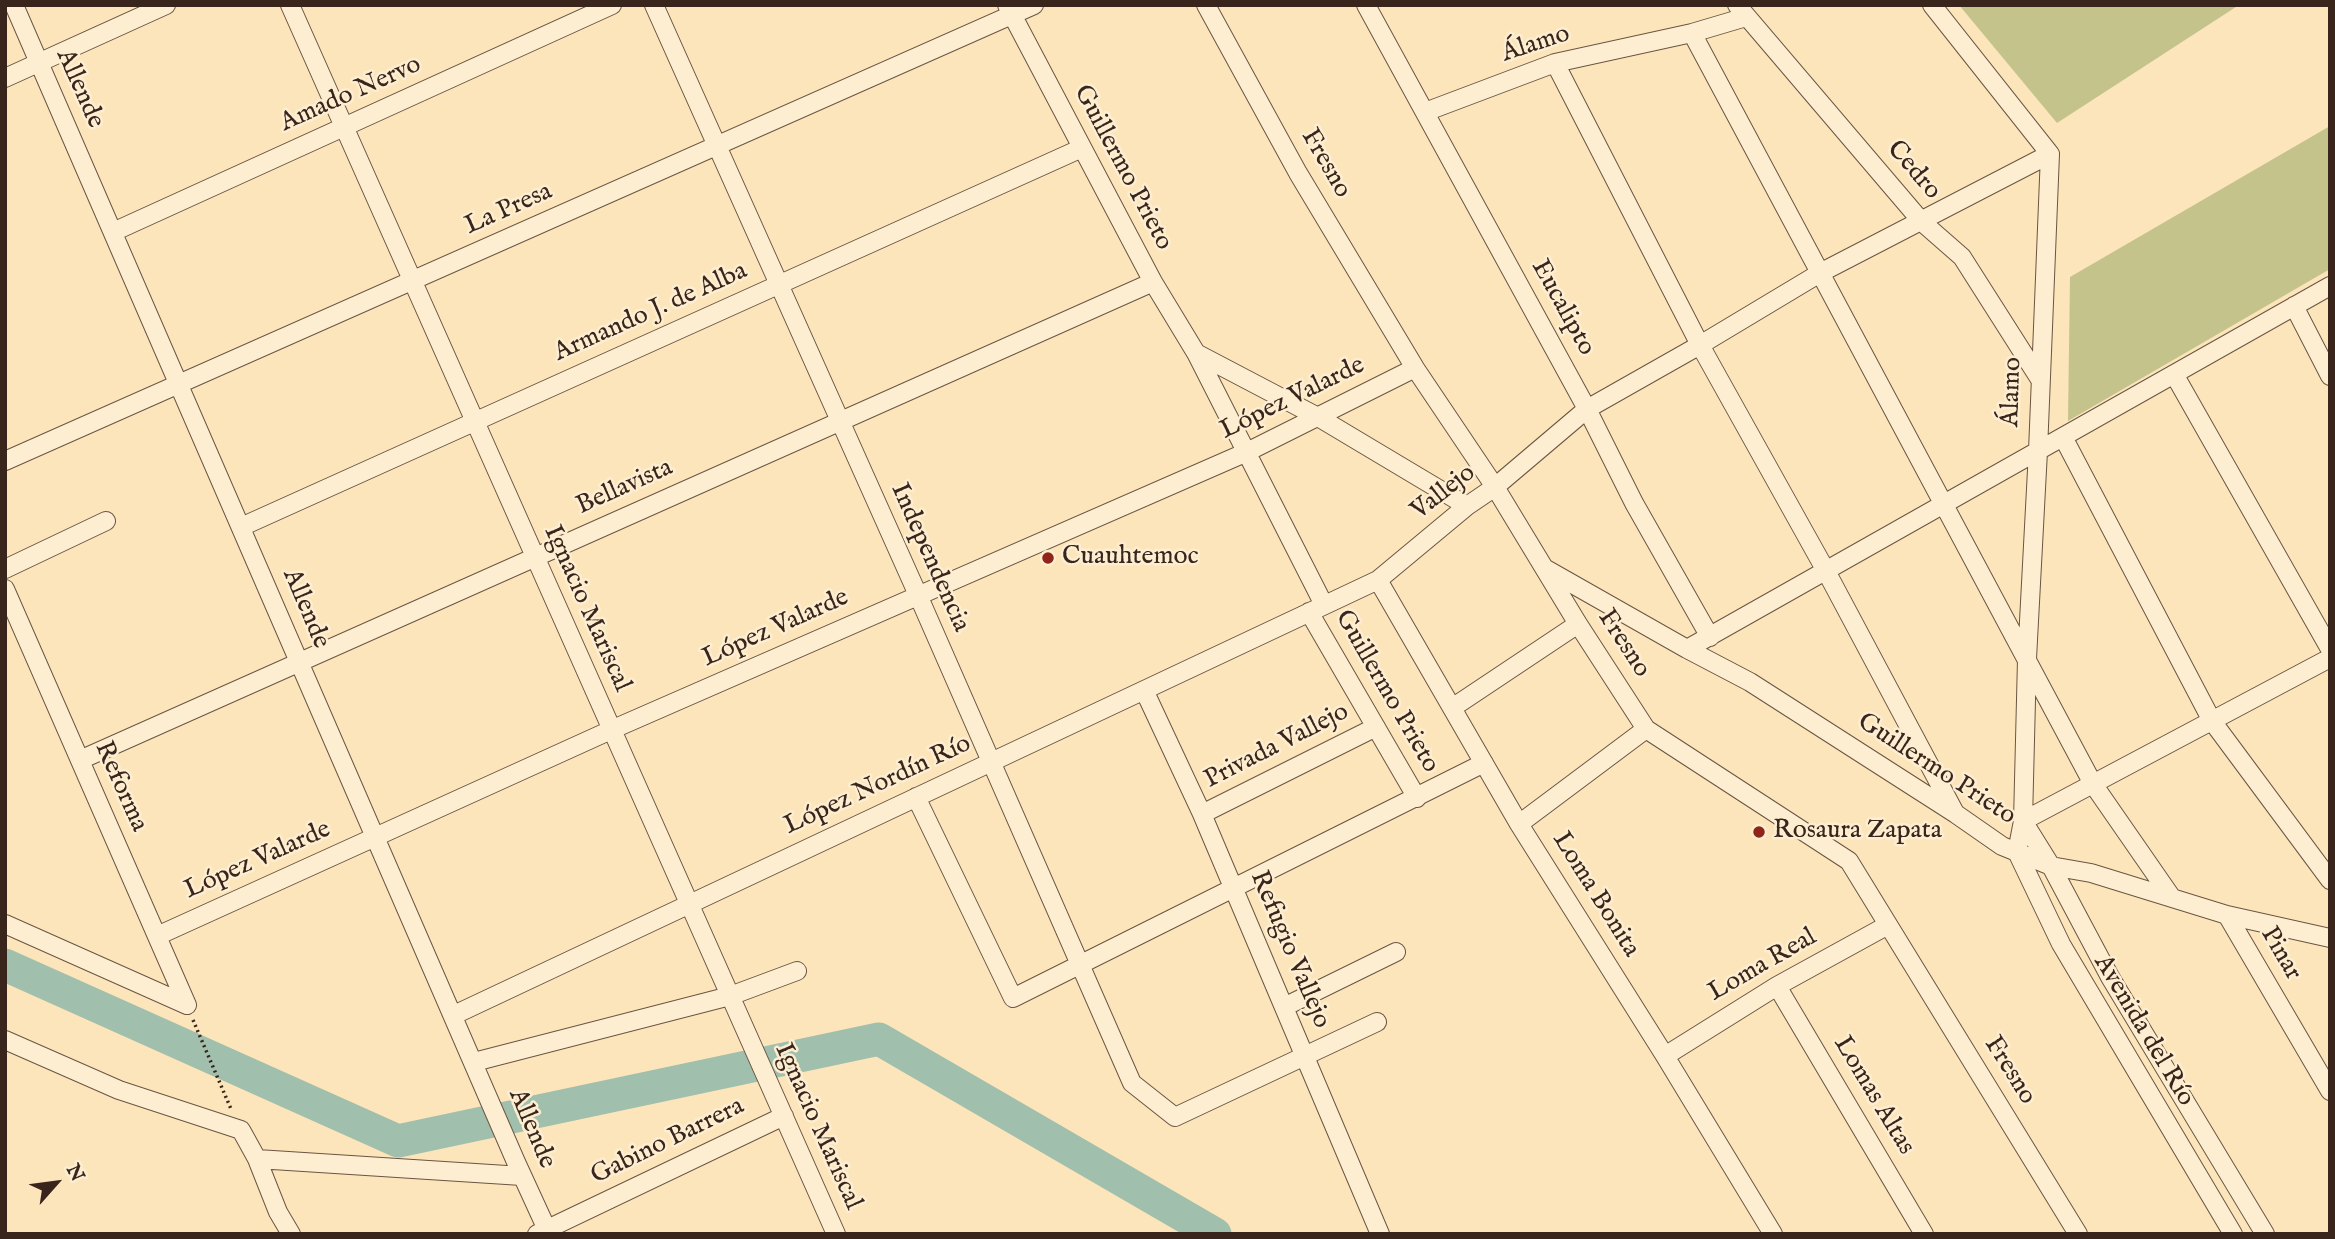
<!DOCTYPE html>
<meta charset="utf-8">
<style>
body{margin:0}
#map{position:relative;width:2335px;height:1239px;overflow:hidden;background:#fce5ba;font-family:"IM FELL English",serif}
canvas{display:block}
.frame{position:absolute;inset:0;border:7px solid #39251b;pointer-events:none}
.north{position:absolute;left:21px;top:1148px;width:70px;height:70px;-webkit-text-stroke:5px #fdeed2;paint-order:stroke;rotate:62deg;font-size:19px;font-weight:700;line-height:28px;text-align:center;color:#39251b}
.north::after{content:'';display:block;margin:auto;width:24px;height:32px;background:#39251b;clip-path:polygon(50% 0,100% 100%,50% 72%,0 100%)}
</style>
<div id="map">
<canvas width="2335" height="1239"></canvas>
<div class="frame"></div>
<div class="north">N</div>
</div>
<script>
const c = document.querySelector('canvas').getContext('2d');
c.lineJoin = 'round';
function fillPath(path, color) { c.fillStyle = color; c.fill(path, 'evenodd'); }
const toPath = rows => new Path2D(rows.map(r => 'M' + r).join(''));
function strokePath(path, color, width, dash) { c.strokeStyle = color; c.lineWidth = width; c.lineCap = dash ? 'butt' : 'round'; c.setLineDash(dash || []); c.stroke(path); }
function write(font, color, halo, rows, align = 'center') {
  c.font = font + ' "IM FELL English",serif'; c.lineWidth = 5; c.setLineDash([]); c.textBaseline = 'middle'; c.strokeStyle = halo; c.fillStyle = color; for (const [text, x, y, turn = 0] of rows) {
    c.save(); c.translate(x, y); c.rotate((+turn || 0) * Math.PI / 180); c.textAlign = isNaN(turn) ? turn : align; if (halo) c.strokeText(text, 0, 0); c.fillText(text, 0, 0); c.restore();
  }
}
fillPath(toPath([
 [1959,5,2239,5,2057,123],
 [2330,126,2330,269,2068,421,2070,277]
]), '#c4c38c');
strokePath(toPath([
 [5,965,398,1141,879,1039,1215,1234]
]), '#a0bfac', 33);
const street = toPath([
 [14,5,516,1162,549,1234],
 [290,5,836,1234],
 [654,5,918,595,1132,1083,1175,1117,1377,1022],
 [1007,5,1153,282,1196,353,1324,605],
 [1206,5,1298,173,1415,368,1495,487,1578,624,1646,729,1849,861,2078,1234],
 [1366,5,1587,409,1634,503,1710,637],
 [1737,5,1922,222,1962,257,2039,378],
 [1932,5,2050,154,2038,451,2027,659,2023,821,2017,852,2061,944,2233,1234],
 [1692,33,2093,784,2172,898],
 [1555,63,1700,345,1826,571,1955,813],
 [5,78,166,5],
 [1425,112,1555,63,1692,33,1746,17],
 [113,232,612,5],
 [2294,306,2330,376],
 [1196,353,1318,417,1467,506],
 [2174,374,2330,649],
 [2063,437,2212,721,2330,880],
 [5,461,1034,5],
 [241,527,1082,148],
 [5,569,106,521],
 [1546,569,1687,649,1750,682,1956,814,2002,846,2051,866,2091,873,2227,915,2330,938],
 [1378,580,1519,824,1665,1056,1773,1234],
 [5,589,187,1005],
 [1309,612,1417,798],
 [1687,649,2330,286],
 [1144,690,1202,814,1380,1234],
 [1452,708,1578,624],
 [80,760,1153,282],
 [916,797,1013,998,1484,763],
 [1202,814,1376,727],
 [2023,821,2051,866,2110,977,2265,1234],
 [2023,821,2330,658],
 [1519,824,1646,729],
 [2227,915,2330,1091],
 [5,924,187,1005],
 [157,936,611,730,1247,452,1415,368],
 [1777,986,1924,1234],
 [1284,1007,1396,952],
 [454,1015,1378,580,1467,506,1495,487,1587,409,1700,345,1820,273,2050,154],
 [5,1040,119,1090,241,1130,257,1159,278,1212,291,1234],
 [1665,1056,1777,986,1888,925],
 [474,1062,730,996,797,971],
 [257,1159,522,1176],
 [537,1234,784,1116]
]);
strokePath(street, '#6a5543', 20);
strokePath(toPath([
 [193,1020,231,1109]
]), '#39251b', 3.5, [2, 3.5]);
strokePath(street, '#fdeed2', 18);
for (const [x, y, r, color] of [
 [1048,558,7,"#8f2418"],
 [1759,832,7,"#8f2418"]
]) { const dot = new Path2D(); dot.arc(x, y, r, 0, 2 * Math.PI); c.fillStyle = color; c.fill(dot); strokePath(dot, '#fdeed2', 2.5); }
write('26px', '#39251b', '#fdeed2', [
 ["Álamo",1536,45,-18],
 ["Allende",79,89,66],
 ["Amado Nervo",351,95,-24],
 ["Fresno",1325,164,60],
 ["Guillermo Prieto",1122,168,62],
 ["Cedro",1913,171,49],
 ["La Presa",509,210,-24],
 ["Eucalipto",1562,308,61],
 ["Armando J. de Alba",651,313,-24],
 ["Álamo",2013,392,-88],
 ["López Valarde",1293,399,-26],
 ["Bellavista",625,488,-24],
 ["Vallejo",1444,493,-38],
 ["Independencia",929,558,66],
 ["Allende",305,609,67],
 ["Ignacio Mariscal",586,609,66],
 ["López Valarde",776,629,-24],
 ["Fresno",1623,644,57],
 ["Guillermo Prieto",1386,692,60],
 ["Privada Vallejo",1277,747,-27],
 ["Guillermo Prieto",1936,770,33],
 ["López Nordín Río",878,786,-25],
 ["Reforma",120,787,66],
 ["López Valarde",258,861,-24],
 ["Loma Bonita",1595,895,58],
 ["Refugio Vallejo",1289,950,67],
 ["Pinar",2280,954,60],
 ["Loma Real",1763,966,-30],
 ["Avenida del Río",2143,1031,59],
 ["Fresno",2009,1071,58],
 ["Lomas Altas",1873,1096,59],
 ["Ignacio Mariscal",817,1127,66],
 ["Allende",531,1129,67],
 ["Gabino Barrera",668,1142,-26]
]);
write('26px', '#39251b', '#fdeed2', [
 ["Cuauhtemoc",1062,558],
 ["Rosaura Zapata",1773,832]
], 'left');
</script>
